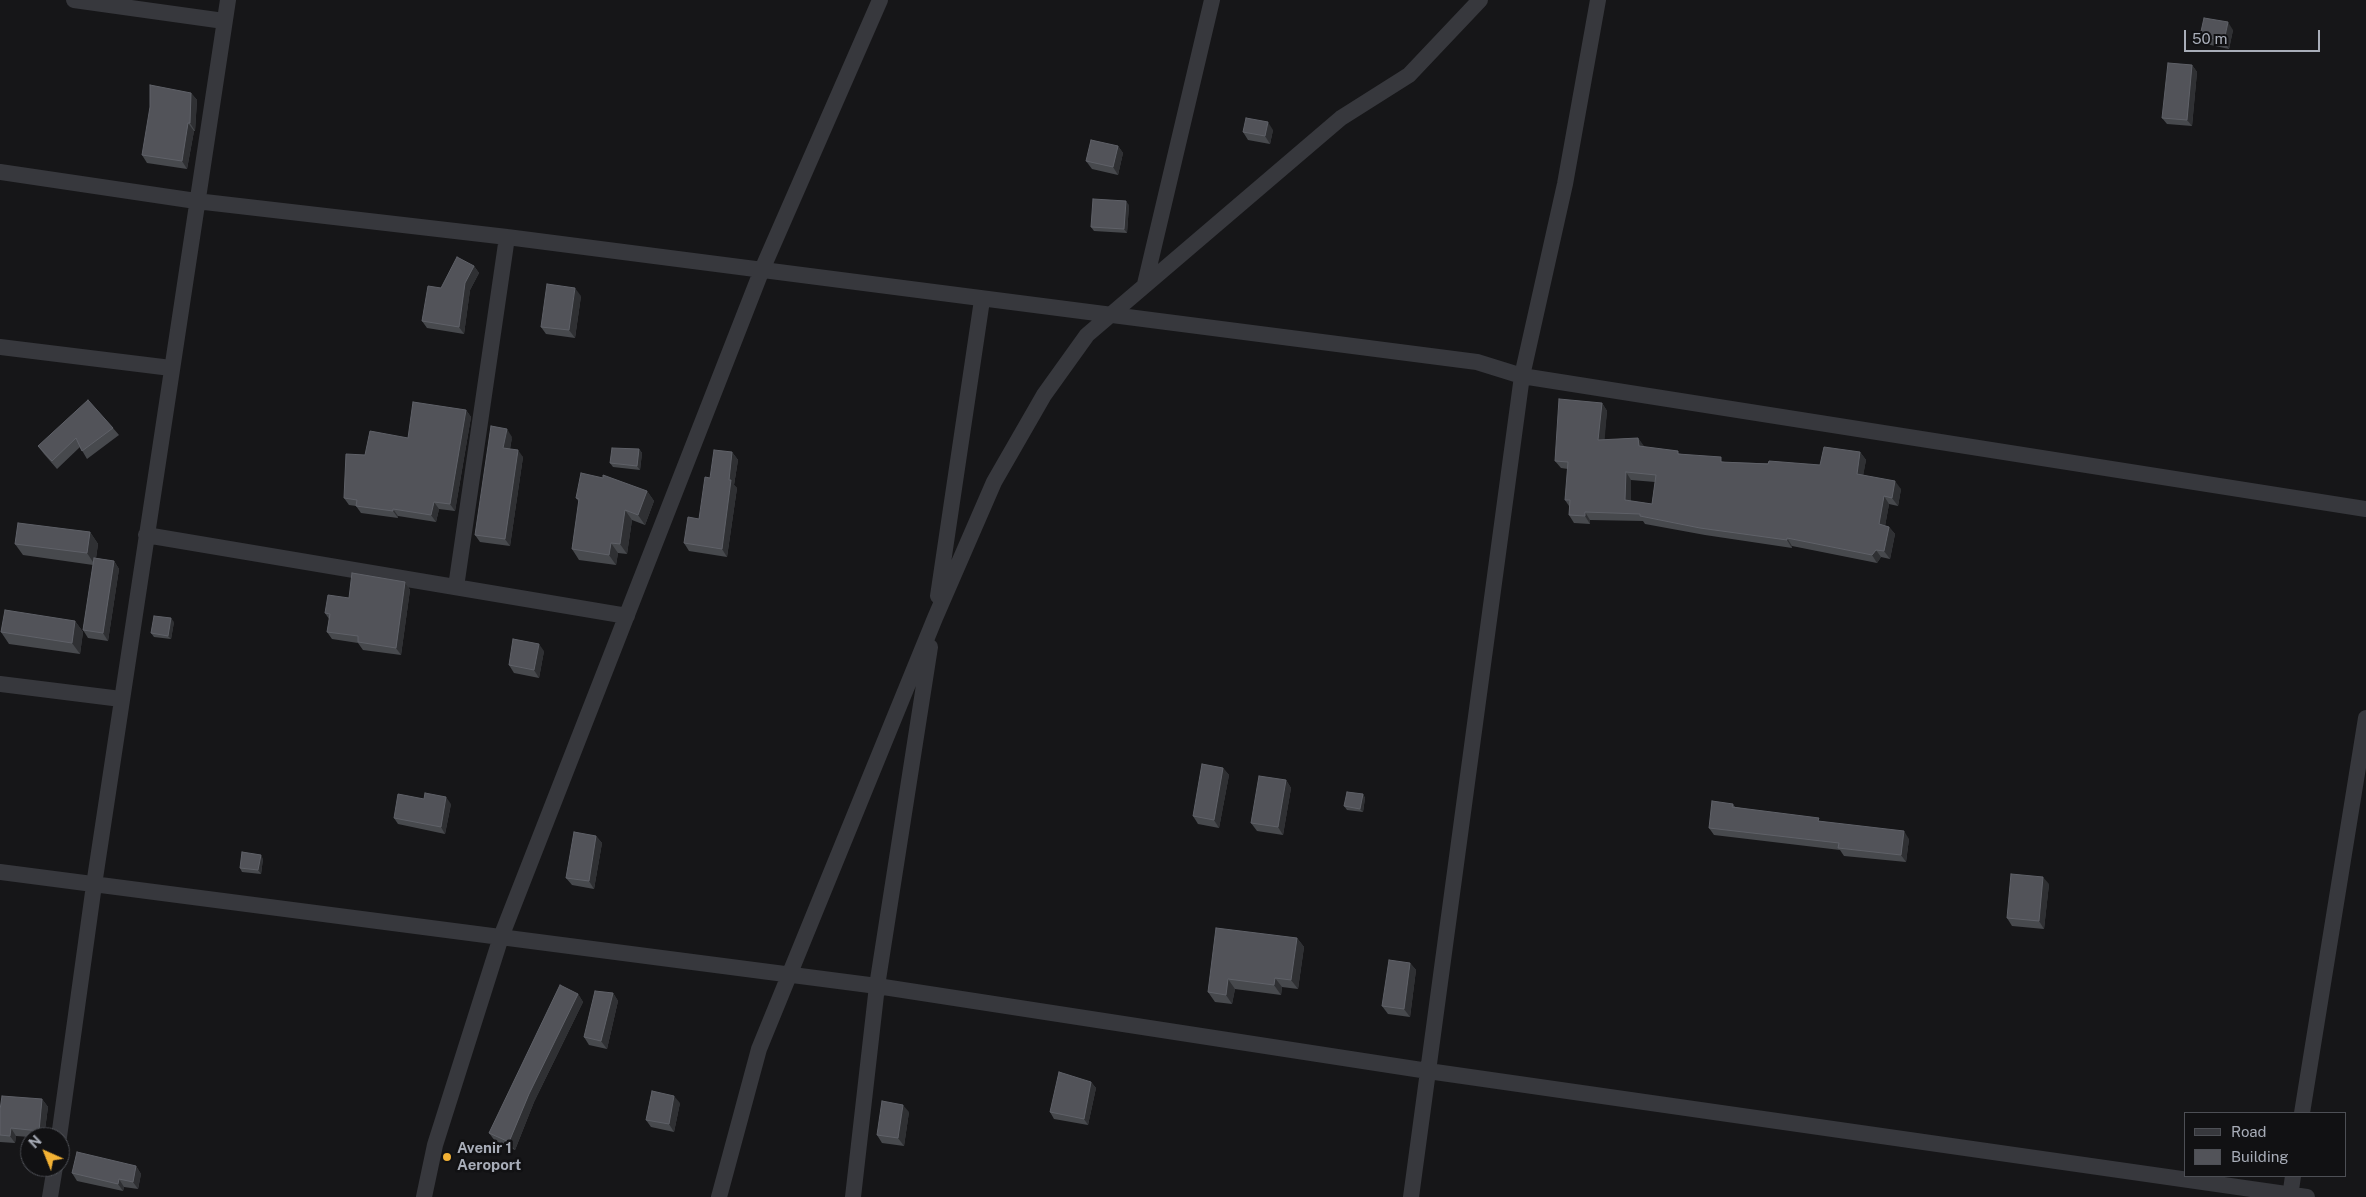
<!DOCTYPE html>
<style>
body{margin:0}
#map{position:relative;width:2366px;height:1197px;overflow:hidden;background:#161618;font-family:"Public Sans",sans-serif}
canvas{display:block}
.legend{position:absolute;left:2184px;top:1112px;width:162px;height:65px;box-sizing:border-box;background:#111113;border:1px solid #4d4f55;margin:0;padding:6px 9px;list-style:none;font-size:15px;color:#a8adb8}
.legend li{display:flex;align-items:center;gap:10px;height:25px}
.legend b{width:25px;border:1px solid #4d4f55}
.north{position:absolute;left:20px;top:1127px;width:50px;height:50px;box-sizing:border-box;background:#111113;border:1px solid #4d4f55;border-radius:50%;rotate:316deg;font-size:14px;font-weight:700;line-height:20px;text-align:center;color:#a8adb8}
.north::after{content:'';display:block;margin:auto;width:18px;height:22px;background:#f2b134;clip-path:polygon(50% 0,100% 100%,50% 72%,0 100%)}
.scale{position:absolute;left:2184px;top:30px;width:136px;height:22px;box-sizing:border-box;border:2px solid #a8adb8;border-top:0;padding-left:6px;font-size:15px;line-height:18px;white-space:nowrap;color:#a8adb8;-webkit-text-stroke:4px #111113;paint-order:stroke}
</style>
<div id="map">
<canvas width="2366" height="1197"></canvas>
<ul class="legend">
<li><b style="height:6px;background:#37383d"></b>Road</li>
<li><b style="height:14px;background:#525359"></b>Building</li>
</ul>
<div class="north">N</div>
<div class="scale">50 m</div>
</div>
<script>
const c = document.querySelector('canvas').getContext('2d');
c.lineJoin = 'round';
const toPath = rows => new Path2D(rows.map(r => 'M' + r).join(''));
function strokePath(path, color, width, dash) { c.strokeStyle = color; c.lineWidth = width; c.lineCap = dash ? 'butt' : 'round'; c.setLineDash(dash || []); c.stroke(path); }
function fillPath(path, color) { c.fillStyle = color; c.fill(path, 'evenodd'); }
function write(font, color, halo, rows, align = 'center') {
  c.font = font + ' "Public Sans",sans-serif'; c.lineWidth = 5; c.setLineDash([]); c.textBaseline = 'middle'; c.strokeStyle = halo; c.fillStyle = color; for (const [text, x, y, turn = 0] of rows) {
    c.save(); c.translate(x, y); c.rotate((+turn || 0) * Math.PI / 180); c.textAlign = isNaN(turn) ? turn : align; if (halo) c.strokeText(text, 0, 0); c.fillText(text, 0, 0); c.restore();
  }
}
strokePath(toPath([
 [74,0,224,21],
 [0,172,196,201,507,237,1477,362,1522,376,2366,509],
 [1145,284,1212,0],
 [0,347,171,368],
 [146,535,627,616],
 [456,587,507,237],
 [938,596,982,300],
 [0,684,121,699],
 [0,872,877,986,1428,1071,2307,1197],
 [2302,1113,2366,718],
 [59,1137,94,885,228,0],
 [50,1197,55,1167],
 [424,1197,435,1145,501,937,761,272,880,0],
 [719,1197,759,1049,935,618,994,482,1044,395,1087,335,1341,118,1409,75,1480,0],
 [853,1197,877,986,930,647],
 [1411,1197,1522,376,1565,184,1598,0],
 [2290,1197,2293,1176]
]), '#37383d', 16);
fillPath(toPath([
 [2233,30,2229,49,2206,44,2200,36],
 [2192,65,2197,72,2192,126,2167,124,2162,118],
 [191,93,197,100,195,131,194,131,187,169,147,163,142,155],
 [1273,130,1270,144,1248,140,1243,132],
 [1118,146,1123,153,1118,175,1092,169,1086,161],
 [1129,205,1127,233,1094,231,1091,227],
 [474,266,479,273,470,290,464,334,427,328,422,321,441,288],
 [581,296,575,338,546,334,541,327],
 [1602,403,1607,411,1604,440,1638,438,1644,447,1725,462,1820,465,1860,452,1866,460,1863,475,1901,489,1898,506,1889,504,1885,526,1889,527,1895,534,1890,559,1881,557,1877,563,1792,546,1792,548,1705,535,1645,524,1643,521,1590,520,1590,524,1574,523,1569,515,1569,506,1565,500,1568,469,1561,468,1555,461],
 [1631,480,1655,482,1652,504,1631,501],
 [466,410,471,417,455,511,439,509,436,522,398,516,398,518,361,513,356,506,349,505,344,498,365,455,408,438],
 [113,428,119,435,87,459,80,447,57,469,44,454,38,446],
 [512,437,510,449,523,457,510,546,480,542,475,535],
 [639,449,642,453,640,470,613,467,610,463],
 [732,452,738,460,734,485,737,488,727,557,689,551,684,543,699,519,710,478],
 [647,491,654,501,645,525,632,520,627,554,618,553,616,565,579,560,572,549,579,502,576,498],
 [90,532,98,544,96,558,114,561,119,569,108,641,88,638,83,630,93,565,23,555,15,544],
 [405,582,410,590,401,655,363,650,358,643,332,639,327,632,329,619,325,613,349,598],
 [75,621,83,632,80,654,9,644,1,632],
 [174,622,171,639,154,637,151,633],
 [544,651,539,678,514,673,509,665],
 [1223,768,1229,775,1219,828,1198,824,1193,816],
 [1286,780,1291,788,1283,835,1257,831,1251,823],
 [1363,794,1365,798,1363,812,1347,810,1344,806],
 [451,804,445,834,398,824,394,818],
 [1733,804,1735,807,1820,821,1909,839,1906,862,1844,856,1840,850,1714,835,1709,828],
 [596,836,602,843,594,889,572,885,566,878],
 [263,859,261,874,242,872,240,868],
 [2049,884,2044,929,2012,926,2007,918],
 [1297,938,1304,947,1298,989,1282,987,1281,995,1235,989,1232,1004,1215,1002,1208,992],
 [1410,963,1416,970,1410,1017,1388,1014,1382,1006],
 [613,993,618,1001,607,1049,589,1045,584,1037],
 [578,994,583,1002,534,1102,515,1150,495,1141,489,1133],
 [1091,1082,1096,1088,1088,1125,1054,1119,1050,1112],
 [42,1099,48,1107,44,1137,30,1137,16,1136,15,1143,0,1142,0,1110],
 [680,1103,674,1132,651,1127,646,1120],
 [909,1112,904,1146,882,1143,877,1135],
 [136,1166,141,1174,138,1189,124,1187,123,1191,77,1181,72,1173]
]), '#47494d');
fillPath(toPath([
 [2228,22,2233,30,2229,49,2224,41],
 [2192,65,2197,72,2192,126,2187,120],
 [191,93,197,100,195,131,190,123],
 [1268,122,1273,130,1270,144,1265,136],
 [188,123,194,131,187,169,182,161],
 [1118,146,1123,153,1118,175,1113,167],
 [1126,201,1129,205,1127,233,1124,229],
 [474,266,479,273,470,290,464,334,459,327,465,283],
 [575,288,581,296,575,338,569,330],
 [1602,403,1607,411,1604,447,1598,440],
 [466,410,471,417,455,511,450,504],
 [507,429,512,437,509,455,503,448],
 [1638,438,1644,446,1644,454,1639,446],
 [639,449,642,453,640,470,637,466],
 [518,450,523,457,510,546,505,539],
 [732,452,738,460,734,485,737,488,727,557,722,549],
 [1860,452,1866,460,1862,482,1857,474],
 [1626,472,1631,480,1631,508,1625,500],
 [1895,481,1901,489,1898,506,1892,498],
 [647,491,654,501,645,525,638,515],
 [1884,496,1889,504,1884,532,1879,524],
 [434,502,439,509,436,522,431,515],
 [393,509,398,516,398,518,393,511],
 [625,510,632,520,627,554,620,544],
 [1585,512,1590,520,1590,524,1585,516],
 [1889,527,1895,534,1890,559,1884,551],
 [90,532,98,544,95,565,87,553],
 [1787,538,1792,546,1792,548,1787,540],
 [611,543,618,553,616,565,609,555],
 [1876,550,1881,557,1877,563,1872,555],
 [114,561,119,569,108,641,103,633],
 [405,582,410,590,401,655,396,648],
 [171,618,174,622,171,639,168,636],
 [75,621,83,632,80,654,72,643],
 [539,644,544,651,539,678,534,670],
 [1223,768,1229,775,1219,828,1214,820],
 [1286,780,1291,788,1283,835,1278,827],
 [1363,794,1365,798,1363,812,1360,809],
 [446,797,451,804,445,834,441,827],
 [1904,831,1909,839,1906,862,1901,855],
 [596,836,602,843,594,889,589,881],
 [261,855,263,859,261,874,258,870],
 [2043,877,2049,884,2044,929,2039,921],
 [1297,938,1304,947,1298,989,1291,980],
 [1410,963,1416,970,1410,1017,1404,1009],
 [1275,978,1282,987,1281,995,1274,985],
 [1228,979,1235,989,1232,1004,1226,995],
 [613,993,618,1001,607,1049,601,1041],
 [578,994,583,1002,534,1102,515,1150,509,1142,529,1094],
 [1091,1082,1096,1088,1088,1125,1084,1119],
 [674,1096,680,1103,674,1132,669,1124],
 [42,1099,48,1107,44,1137,43,1137,39,1131],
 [903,1105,909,1112,904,1146,898,1138],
 [11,1128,16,1136,15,1143,10,1136],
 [136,1166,141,1174,138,1189,133,1182],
 [119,1179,124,1187,123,1191,118,1184]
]), '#2f3033');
const building = toPath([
 [2204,18,2228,22,2224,41,2200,36,2204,18],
 [2168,63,2192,65,2187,120,2162,118,2168,63],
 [150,85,191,93,190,123,188,123,182,161,142,155,150,107,150,85],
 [1246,118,1268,122,1265,136,1243,132,1246,118],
 [1091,140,1118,146,1113,167,1086,161,1091,140],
 [1093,199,1126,201,1124,229,1091,227,1093,199],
 [457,257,474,266,465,283,459,327,422,321,428,286,441,288,457,257],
 [547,284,575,288,569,330,541,327,547,284],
 [1559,399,1602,403,1598,440,1638,438,1639,446,1678,451,1678,454,1721,457,1721,462,1768,464,1769,461,1820,465,1824,447,1860,452,1857,474,1895,481,1892,498,1884,496,1879,524,1889,527,1884,551,1876,550,1872,555,1787,538,1787,540,1700,528,1640,516,1640,514,1585,512,1585,516,1569,515,1570,500,1565,500,1568,462,1555,461,1559,399],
 [1626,472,1656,475,1652,504,1625,500,1626,472],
 [88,400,113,428,82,451,76,438,52,461,38,446,88,400],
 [413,402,466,410,450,504,434,502,431,515,393,509,393,511,356,506,357,500,344,498,346,454,365,455,370,431,408,438,413,402],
 [491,426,507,429,503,448,518,450,505,539,475,535,491,426],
 [612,448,639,449,637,466,610,463,612,448],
 [714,450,732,452,729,480,731,480,722,549,684,543,688,517,699,519,705,477,710,478,714,450],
 [581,473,603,478,603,475,647,491,638,515,625,510,620,544,611,543,609,555,572,549,579,499,576,498,581,473],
 [18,523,90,532,87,553,15,544,18,523],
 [94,558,114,561,103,633,83,630,94,558],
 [352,573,405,582,396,648,358,642,358,636,327,632,330,614,325,613,328,595,349,598,352,573],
 [5,610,75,621,72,643,1,632,5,610],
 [154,616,171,618,168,636,151,633,154,616],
 [513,639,539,644,534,670,509,665,513,639],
 [1202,764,1223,768,1214,820,1193,816,1202,764],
 [1259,776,1286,780,1278,827,1251,823,1259,776],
 [1347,792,1363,794,1360,809,1344,806,1347,792],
 [425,793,446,797,441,827,394,818,398,794,424,799,425,793],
 [1712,801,1733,804,1732,807,1819,818,1818,821,1904,831,1901,855,1838,848,1839,843,1709,828,1712,801],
 [574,832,596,836,589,881,566,878,574,832],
 [242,852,261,855,258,870,240,868,242,852],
 [2011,874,2043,877,2039,921,2007,918,2011,874],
 [1216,928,1297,938,1291,980,1275,978,1274,985,1228,979,1226,995,1208,992,1216,928],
 [1389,960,1410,963,1404,1009,1382,1006,1389,960],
 [560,985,578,994,529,1094,509,1142,489,1133,560,985],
 [595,991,613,993,601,1041,584,1037,595,991],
 [1059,1072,1091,1082,1084,1119,1050,1112,1059,1072],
 [652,1091,674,1096,669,1124,646,1120,652,1091],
 [2,1096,42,1099,39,1131,11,1128,10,1136,0,1135,0,1110,2,1096],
 [882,1101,903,1105,898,1138,877,1135,882,1101],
 [77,1152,136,1166,133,1182,119,1179,118,1184,72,1173,77,1152]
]);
fillPath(building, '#525359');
strokePath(building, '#5f6168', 1);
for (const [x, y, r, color] of [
 [447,1157,5,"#f2b134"]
]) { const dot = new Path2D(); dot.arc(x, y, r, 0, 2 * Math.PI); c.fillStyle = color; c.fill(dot); strokePath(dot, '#111113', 2); }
write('bold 15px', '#a8adb8', '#111113', [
 ["Avenir 1",457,1148],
 ["Aeroport",457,1165]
], 'left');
</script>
